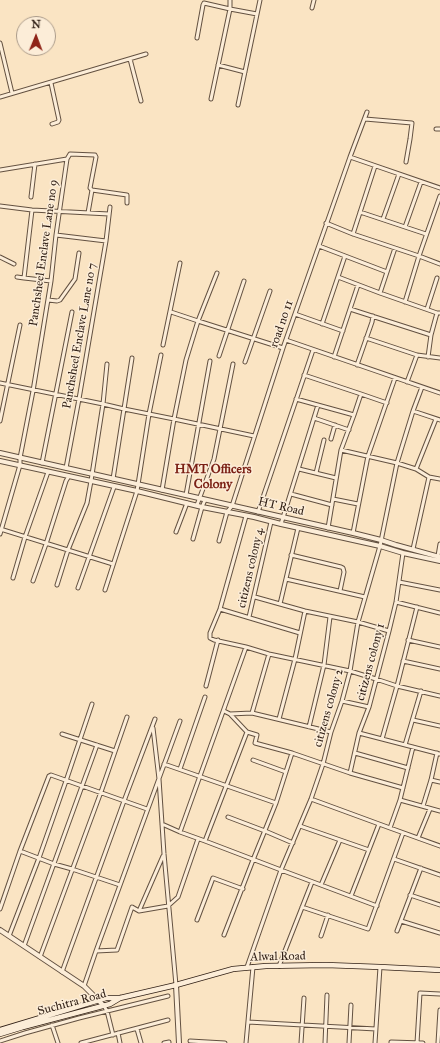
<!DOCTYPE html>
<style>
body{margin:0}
#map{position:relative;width:440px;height:1043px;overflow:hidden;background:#fae4c3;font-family:"IM FELL Great Primer",serif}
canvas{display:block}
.north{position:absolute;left:16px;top:16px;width:40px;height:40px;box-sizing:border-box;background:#fcedd8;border:1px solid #ab9b8a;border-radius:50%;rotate:1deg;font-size:11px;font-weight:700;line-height:16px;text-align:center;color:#312016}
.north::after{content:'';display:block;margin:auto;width:14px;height:18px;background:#8f2418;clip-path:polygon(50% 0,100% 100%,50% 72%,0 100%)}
</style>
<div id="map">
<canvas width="440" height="1043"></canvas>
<div class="north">N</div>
</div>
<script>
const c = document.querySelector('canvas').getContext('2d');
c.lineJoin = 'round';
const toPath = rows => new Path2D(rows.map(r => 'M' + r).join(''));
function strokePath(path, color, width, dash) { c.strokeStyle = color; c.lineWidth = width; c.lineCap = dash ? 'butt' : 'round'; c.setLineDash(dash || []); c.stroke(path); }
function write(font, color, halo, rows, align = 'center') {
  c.font = font + ' "IM FELL Great Primer",serif'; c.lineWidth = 3; c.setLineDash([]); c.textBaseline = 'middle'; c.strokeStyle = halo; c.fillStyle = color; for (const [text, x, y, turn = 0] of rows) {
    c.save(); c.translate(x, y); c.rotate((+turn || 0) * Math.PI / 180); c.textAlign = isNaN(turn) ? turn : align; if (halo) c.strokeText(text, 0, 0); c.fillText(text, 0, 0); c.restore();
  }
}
const minor = toPath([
 [312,8,314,0],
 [197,38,203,5,204,3,230,9,257,14],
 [0,43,12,93],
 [130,59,141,101],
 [218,65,245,72],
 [51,83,59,120,58,122,52,124],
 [0,97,146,54],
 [211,99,230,9,230,0],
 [238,105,260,0],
 [365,119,412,123,410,139,406,162],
 [436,129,440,129],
 [350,157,440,188],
 [0,170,67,159],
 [31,197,35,164],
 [0,206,32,210,109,214],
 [32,210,24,278,51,281],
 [360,212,426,234],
 [88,213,92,190],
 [383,219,399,174],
 [326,223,353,234,419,256,440,196],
 [405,227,421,182],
 [353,234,375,166],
 [56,235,106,241],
 [319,246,387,272],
 [395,248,380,293,437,313,440,313],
 [0,257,14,264],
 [17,277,24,278],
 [338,277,380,293],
 [48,300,57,301,60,300,75,279,79,253],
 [405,302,419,256,440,264],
 [350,309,431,335],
 [427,309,437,278],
 [171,312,198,321,217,273],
 [295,314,343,331],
 [322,324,345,256],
 [366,338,417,355,440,358],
 [286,340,440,393],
 [163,345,180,263],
 [219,356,244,281],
 [334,357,358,285],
 [428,357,431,335,437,313],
 [245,362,270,291],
 [357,365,372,322,373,316],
 [304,375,361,394,387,403],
 [407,382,417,355],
 [0,383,103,404,124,409,174,419,254,436],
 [296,399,354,415,361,394],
 [413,411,440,420],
 [314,418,349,430],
 [0,421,20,325],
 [331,439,335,425],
 [341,450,397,463,416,469,436,419],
 [42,463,72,312],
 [66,468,79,399,106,241,110,207],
 [299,469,336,478],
 [416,469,429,477,440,479],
 [316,473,324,440],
 [113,479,132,358],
 [162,490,174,419,186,360,198,321,283,348],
 [291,494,332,505],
 [186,495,210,361],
 [333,499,358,504],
 [197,505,214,459,233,364],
 [258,512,313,350],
 [246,516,220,609,210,633,210,638,214,640,246,647,269,654,350,671,376,679,397,686,440,696],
 [281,524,318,405],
 [328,528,341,450,354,415],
 [0,529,113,564],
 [176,532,187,503],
 [353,533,368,456,395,378],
 [0,534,20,465,20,458,33,391,51,281,56,235,67,159,70,154,95,155,96,157,90,188,92,190,127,195,127,203],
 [193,539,202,507,205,500],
 [219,541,227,512,232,506,283,348,350,157,367,112],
 [413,549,429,477],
 [291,555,341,567,343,568,344,572,340,591],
 [438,556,440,544],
 [13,578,25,537,48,472],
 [286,579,365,597],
 [33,581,46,544,66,481,69,476],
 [399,582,440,590],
 [57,585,68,550,87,503,91,481,103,404,107,364],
 [78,588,114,487],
 [105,590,137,491,149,414,161,355],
 [255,597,305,611,358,622,389,631],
 [396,602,440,613],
 [280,604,298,528],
 [220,609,300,633],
 [249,617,271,522],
 [408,640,440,647],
 [403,661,440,669],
 [206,686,218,640],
 [342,701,369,707],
 [224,711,230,714,247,732,257,735,255,743,292,753,350,773,403,788],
 [252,713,269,654],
 [230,714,252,713,331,732],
 [279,719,295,659,305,611],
 [413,720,440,726],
 [309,727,324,665,330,617],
 [153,728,159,779,164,854,176,985],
 [359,733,440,754],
 [62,734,115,751],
 [382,739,397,686,417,607],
 [405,745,421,691],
 [413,747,400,800,390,828,440,846],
 [355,753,408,768],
 [253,760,286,772],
 [164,764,276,803],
 [180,769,205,697],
 [350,773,359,733,369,707,389,631,396,602,403,553],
 [431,780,440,782],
 [311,799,390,828],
 [400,800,440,811],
 [423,806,431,780,437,753],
 [228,817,265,831,293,843],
 [162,824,180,832,205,841,281,870,377,906],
 [300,826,369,850],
 [180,832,246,647],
 [418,838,430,809],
 [205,841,247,732],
 [20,851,54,864,72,869,120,885],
 [394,859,440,875],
 [321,885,340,840],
 [410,895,440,905],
 [351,896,379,824],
 [302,907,368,929,403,833],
 [0,909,20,851,49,776,51,775,147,809],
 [139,911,163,856],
 [197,920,213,878,243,889],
 [401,921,440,933],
 [397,931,421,868],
 [224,935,253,860,276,803,292,753],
 [9,936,39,858,66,781,92,704],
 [321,936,328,915],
 [24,946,97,745],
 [96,951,117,950,132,907,139,911,168,906,178,897,198,839],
 [40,957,101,792,127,717],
 [279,966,312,882],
 [247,967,281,870,311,799,323,764,331,732,342,701,350,671,358,622,380,546,397,463,413,411,422,387],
 [62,972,124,801,155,719],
 [84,986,96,951,180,721],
 [104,1006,107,1011,113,1035],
 [248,1022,376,1029],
 [52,1025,58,1043],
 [137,1029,141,1043],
 [118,1033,120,1043],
 [0,1041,25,1033,79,1018,168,996],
 [190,1041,225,1043],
 [81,1043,168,1020],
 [164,1043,169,1042],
 [246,1043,253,967],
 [301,1043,304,998],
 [325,1043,327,995],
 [349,1043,351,1005],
 [375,1043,380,967],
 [391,1043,391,1042,423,1043],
 [417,1043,420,993,440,994],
 [438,1043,440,1010]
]);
const tertiary = toPath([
 [0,453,353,533,381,540,396,545,440,557],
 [0,461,137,491,202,507,254,517,281,524,380,546,403,553,440,561],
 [0,930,84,986,104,1006],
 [176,985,179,1043]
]);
const secondary = toPath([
 [0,1030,106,998,120,998,176,985,233,969,266,966,326,965,380,967,440,970],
 [0,1034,23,1027,110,1004,120,998]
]);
strokePath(minor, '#635141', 5);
strokePath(tertiary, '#635141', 6);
strokePath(secondary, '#312016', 6);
strokePath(minor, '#fcedd8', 3);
strokePath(tertiary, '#fcedd8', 4);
strokePath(secondary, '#fcedd8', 4.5);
write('12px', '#312016', '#fcedd8', [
 ["Panchsheel Enclave Lane no 9",44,253,-82],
 ["road no 11",282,324,-71],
 ["Panchsheel Enclave Lane no 7",80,336,-80],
 ["HT Road",281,507,13],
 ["citizens colony 4",251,568,-77],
 ["citizens colony 1",371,662,-75],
 ["citizens colony 2",329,708,-74],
 ["Alwal Road",278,957,-1],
 ["Suchitra Road",72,1003,-15]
]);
write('bold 13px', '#7a1f14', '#fcedd8', [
 ["HMT Officers",213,470],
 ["Colony",213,485]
]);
</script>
